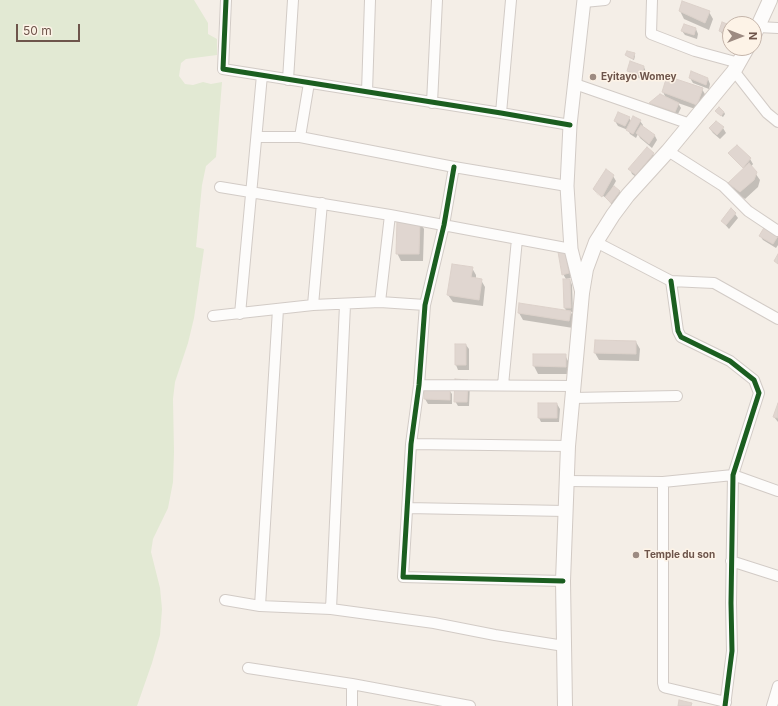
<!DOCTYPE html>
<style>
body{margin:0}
#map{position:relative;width:778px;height:706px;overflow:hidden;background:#f4eee7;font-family:Inter,sans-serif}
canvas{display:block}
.north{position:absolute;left:722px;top:16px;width:40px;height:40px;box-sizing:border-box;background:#fdf3e7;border:1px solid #c4b4a9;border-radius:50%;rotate:90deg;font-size:11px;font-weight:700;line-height:16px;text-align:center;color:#6e554b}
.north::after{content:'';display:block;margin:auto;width:14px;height:18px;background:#9d8b82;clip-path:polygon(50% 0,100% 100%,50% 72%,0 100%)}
.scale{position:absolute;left:16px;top:24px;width:64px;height:18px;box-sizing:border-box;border:2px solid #6e554b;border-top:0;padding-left:5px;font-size:12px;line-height:14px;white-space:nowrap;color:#6e554b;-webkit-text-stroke:3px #fdf3e7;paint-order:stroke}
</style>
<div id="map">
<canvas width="778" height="706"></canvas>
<div class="north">N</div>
<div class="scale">50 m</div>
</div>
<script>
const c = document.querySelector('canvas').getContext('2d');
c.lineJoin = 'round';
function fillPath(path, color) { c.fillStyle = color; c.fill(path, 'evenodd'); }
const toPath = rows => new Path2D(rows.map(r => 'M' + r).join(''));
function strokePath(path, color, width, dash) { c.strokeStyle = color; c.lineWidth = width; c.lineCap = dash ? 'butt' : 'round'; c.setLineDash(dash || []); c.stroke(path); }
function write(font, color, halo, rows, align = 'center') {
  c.font = font + ' Inter,sans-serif'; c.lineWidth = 3; c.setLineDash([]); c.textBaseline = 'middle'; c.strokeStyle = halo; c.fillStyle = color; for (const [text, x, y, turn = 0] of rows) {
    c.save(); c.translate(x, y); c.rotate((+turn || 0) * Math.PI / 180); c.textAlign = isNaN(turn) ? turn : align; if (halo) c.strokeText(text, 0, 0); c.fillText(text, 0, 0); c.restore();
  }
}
fillPath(toPath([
 [0,0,194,0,208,23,208,34,217,39,217,55,186,59,181,63,179,76,185,84,193,85,203,82,211,84,222,82,216,157,206,166,202,185,196,247,204,249,194,318,188,343,175,382,173,399,174,452,173,482,168,508,153,539,151,552,160,588,162,609,160,635,152,663,137,706,0,706]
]), '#e2e9d3');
fillPath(toPath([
 [680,11,709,12,713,19,709,30,684,19],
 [730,26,730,38,723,35,720,31],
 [696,29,698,34,697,39,685,35,682,31],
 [634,54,635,56,634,60,628,57,626,55],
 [644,67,646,72,644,80,631,75,628,70],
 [690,78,708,79,710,84,709,89,693,83],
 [702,89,706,96,701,111,678,103,681,108,677,116,653,107,651,103,666,98,663,92],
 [724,112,725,114,723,117,717,113],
 [629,118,631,121,640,121,643,125,642,127,655,136,657,140,652,148,640,138,638,134,636,138,630,134,628,130,618,126,615,121],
 [723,128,726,133,720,139,713,133,710,129],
 [729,153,750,159,753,164,751,167,760,180,758,187,745,199,734,191,730,184,744,169,732,157],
 [653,154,656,158,639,179,632,174,630,169],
 [606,170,613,176,616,181,611,190,620,191,622,196,614,207,606,198,596,191,596,193,605,200,597,194,594,189],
 [735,214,738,218,729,229,722,221],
 [420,222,424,229,423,261,401,261,397,253],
 [778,235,778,245,776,248,763,240,760,236],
 [564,252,567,256,571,278,566,279,563,274],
 [472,268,476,275,476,279,481,280,485,287,483,306,453,302,448,295],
 [570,280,572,285,573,312,571,312,574,319,573,328,523,320,519,313,566,311,565,308],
 [636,342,640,349,639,361,599,360,595,353],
 [456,345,466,345,469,349,469,370,458,370,456,365],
 [534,355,565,355,569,363,569,374,538,374,534,366],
 [470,385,469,406,458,406,455,401],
 [449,390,452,394,452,404,428,404,425,399],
 [557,404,560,409,559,422,541,422,539,418],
 [778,405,778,422,774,417]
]), '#0003');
const building = toPath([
 [682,1,710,11,705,23,679,11,682,1],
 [722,22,730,25,730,35,719,31,722,22],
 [684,24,696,28,694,35,681,31,684,24],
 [627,51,635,53,633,59,625,55,627,51],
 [630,61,644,66,642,76,627,71,630,61],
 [691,71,708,78,706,85,689,78,691,71],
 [667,76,703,88,697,105,662,92,667,76],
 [660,94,679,103,675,112,649,103,660,94],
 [719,107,724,112,721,116,715,111,719,107],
 [618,112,630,117,625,126,614,121,618,112],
 [633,116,641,120,633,134,626,130,633,116],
 [716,121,724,127,717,135,709,128,716,121],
 [641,125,655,135,649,144,636,133,641,125],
 [737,145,751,158,743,168,728,153,737,145],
 [647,147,654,153,636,175,628,169,647,147],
 [749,163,757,172,754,180,740,192,728,183,749,163],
 [606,169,614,175,602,197,593,189,606,169],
 [614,186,620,191,611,203,605,197,614,186],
 [731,208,736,213,726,225,721,221,731,208],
 [397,220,420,221,419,254,396,254,397,220],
 [765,226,778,236,773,244,759,236,765,226],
 [565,251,569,273,562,275,558,252,565,251],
 [778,254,778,264,774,261,778,254],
 [452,264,473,267,471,277,482,279,479,300,447,295,452,264],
 [563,279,570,279,571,308,564,308,563,279],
 [519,303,571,311,569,321,518,313,519,303],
 [595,340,636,341,636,354,594,353,595,340],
 [455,344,466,344,466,365,455,365,455,344],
 [533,354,566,354,566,367,533,366,533,354],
 [455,379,468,380,467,402,454,402,455,379],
 [424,388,450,389,450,400,424,399,424,388],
 [538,403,557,403,557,418,538,418,538,403],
 [778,403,778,418,773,417,778,403],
 [679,700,692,703,691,706,678,706,679,700]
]);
fillPath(building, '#e0d6d0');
strokePath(building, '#dcd1ca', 1);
const minor = toPath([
 [226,0,223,69,501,113,570,125],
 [652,0,651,34,695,51,739,63],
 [584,2,605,0],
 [758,27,778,28],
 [734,71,767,113,778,122],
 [288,80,293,0],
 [575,84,690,124],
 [367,92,370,0],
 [432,103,437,0],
 [501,113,511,0],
 [257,137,300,137,454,167,567,186],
 [300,137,309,83],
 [668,151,723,186,748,211,778,231],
 [454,167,444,225,425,305,419,385,411,444,403,577,563,581],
 [220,187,390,215,571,249],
 [596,242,671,281,714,283,778,319],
 [671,281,678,331,681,337,730,361,754,380,759,393,733,475,731,603,732,651,725,706],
 [380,302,390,215],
 [313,305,322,203],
 [240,314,262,75],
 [213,316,313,305,380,302,425,305],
 [419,385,574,386],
 [503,385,517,239],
 [573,398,677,396],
 [411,444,568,446],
 [567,481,663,482,733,475,778,491],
 [663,482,663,683,664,687,667,688,726,702],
 [407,508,565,511],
 [731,561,778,576],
 [225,600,260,606,331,609,434,623,495,635,564,646],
 [260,606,278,309],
 [331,609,345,305],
 [248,668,352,684,470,706],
 [352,706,352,684],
 [772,706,778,686]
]);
const tertiary = toPath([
 [582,293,571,249,567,186,570,125,584,0]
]);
const secondary = toPath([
 [754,35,770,0],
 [565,706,563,581,568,446,582,293,586,269,596,242,613,215,628,195,668,151,734,71,747,48]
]);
strokePath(minor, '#d2cbc6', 12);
strokePath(tertiary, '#d2cbc6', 15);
strokePath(secondary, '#d2cac4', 16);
strokePath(minor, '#fdfcfb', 10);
strokePath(tertiary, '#fdfcfb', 13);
strokePath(secondary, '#fdfcfb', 14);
strokePath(toPath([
 [226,0,223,69,501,113,570,125],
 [454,167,444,225,425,305,419,385,411,444,403,577,563,581],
 [671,281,678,331,681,337,730,361,754,380,759,393,733,475,731,603,732,651,725,706]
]), '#1b5e20', 5);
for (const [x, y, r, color] of [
 [593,77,4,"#9d8b82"],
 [636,555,4,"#9d8b82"]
]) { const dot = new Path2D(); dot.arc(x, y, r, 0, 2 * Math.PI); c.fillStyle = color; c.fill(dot); strokePath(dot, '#fdf3e7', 1.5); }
write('bold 10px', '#6e554b', '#fdf3e7', [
 ["Eyitayo Womey",601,77],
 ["Temple du son",644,555]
], 'left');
</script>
